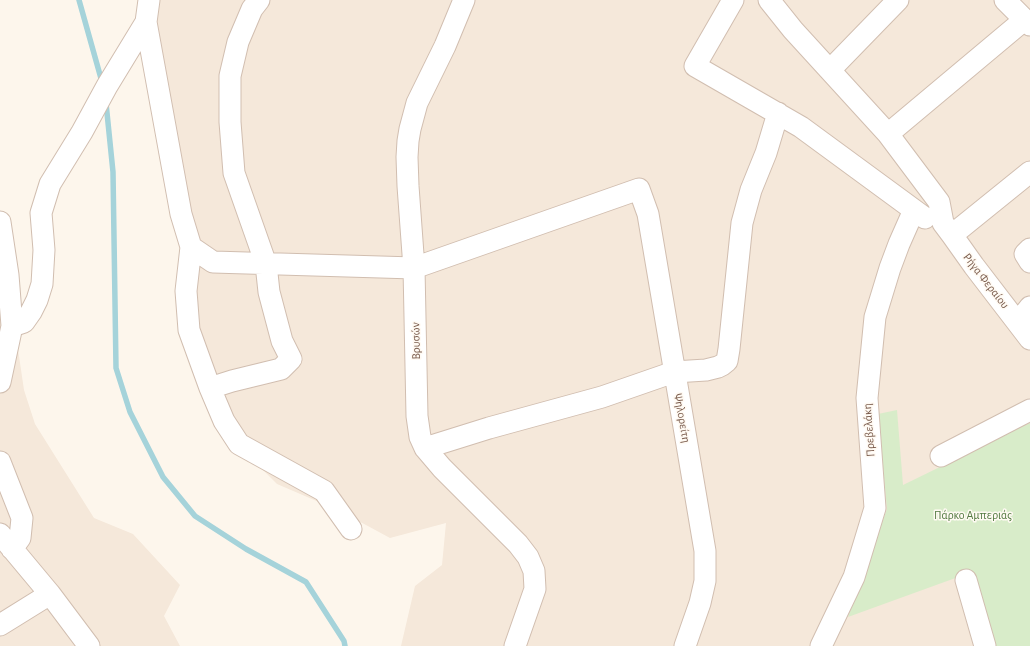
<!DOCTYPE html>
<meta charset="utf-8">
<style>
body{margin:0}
canvas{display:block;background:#fdf6ec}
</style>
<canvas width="1030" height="646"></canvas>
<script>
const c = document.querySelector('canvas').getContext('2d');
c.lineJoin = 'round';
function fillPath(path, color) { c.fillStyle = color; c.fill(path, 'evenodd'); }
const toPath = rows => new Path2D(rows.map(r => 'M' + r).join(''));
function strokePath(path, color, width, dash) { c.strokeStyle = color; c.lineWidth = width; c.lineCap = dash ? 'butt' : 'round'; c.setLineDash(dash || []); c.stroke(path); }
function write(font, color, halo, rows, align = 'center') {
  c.font = font + ' "Alegreya Sans",sans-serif'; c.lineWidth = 3; c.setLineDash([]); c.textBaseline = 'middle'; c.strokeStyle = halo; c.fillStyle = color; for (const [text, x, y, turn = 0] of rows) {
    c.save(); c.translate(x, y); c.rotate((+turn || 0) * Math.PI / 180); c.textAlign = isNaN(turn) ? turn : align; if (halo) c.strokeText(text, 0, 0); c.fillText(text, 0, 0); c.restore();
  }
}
fillPath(toPath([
 [148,0,1030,0,1030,646,401,646,415,586,442,565,446,523,390,538,342,512,277,484,213,420],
 [0,227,24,390,35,424,94,518,133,534,180,585,164,616,180,646,0,646]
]), '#f5e8da');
fillPath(toPath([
 [897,410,903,485,1030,423,1030,646,993,646,972,572,848,617,887,509,878,414]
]), '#d8ecc9');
strokePath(toPath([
 [79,0,102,82],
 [106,103,113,172,116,368,130,412,163,477,195,516,246,549,306,582,344,641,345,646]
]), '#a5d3da', 5.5);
const minor = toPath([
 [149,0,146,22,181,214,191,247,186,291,189,330,210,388,224,421,239,444,324,491,351,529],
 [464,0,445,46,417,103,410,129,408,141,407,157,408,186,414,268,417,416,420,437,425,448,442,468,518,544,528,557,534,571,535,589,515,646],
 [733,0,695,66,801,127,925,218],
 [769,0,793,30,888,134,939,202,943,223,952,235,974,266,1030,339],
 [1005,0,1030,25],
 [830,70,898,0],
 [888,134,1024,20],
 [0,222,8,275,12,326,0,382],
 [952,235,1030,172],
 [191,247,213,262,414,268,639,189,648,214,705,551,705,581,700,603,685,646],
 [1030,249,1025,254,1030,262],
 [1018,322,1030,307],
 [12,326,24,322,31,312,37,300,42,284,44,250,41,213,50,184,82,132,107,86,146,22],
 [210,388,232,381,281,369,291,359,282,341,269,292,266,264,234,173,230,122,230,76,238,42,252,9,259,0],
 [425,448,489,428,602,397,674,372,706,370,718,367,722,365,727,361,729,349,742,223,751,190,766,153,778,113],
 [941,456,1030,410],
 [0,462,22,518,20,538,12,549],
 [0,534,50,594,89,646],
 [966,580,985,646],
 [0,625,50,594],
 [821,646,854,577,875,508,867,398,875,317,890,268,899,244,914,210]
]);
strokePath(minor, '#d1beb0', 23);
strokePath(minor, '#fff', 21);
write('12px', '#7a5c4d', '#fffaf3', [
 ["Ρήγα Φεραίου",986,281,52],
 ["Βρυσών",416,341,-91],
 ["Ψηλορείτη",682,418,80],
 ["Πρεβελάκη",869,430,-94]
]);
write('12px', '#537a41', '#fffaf3', [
 ["Πάρκο Αμπεριάς",973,515]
]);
</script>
